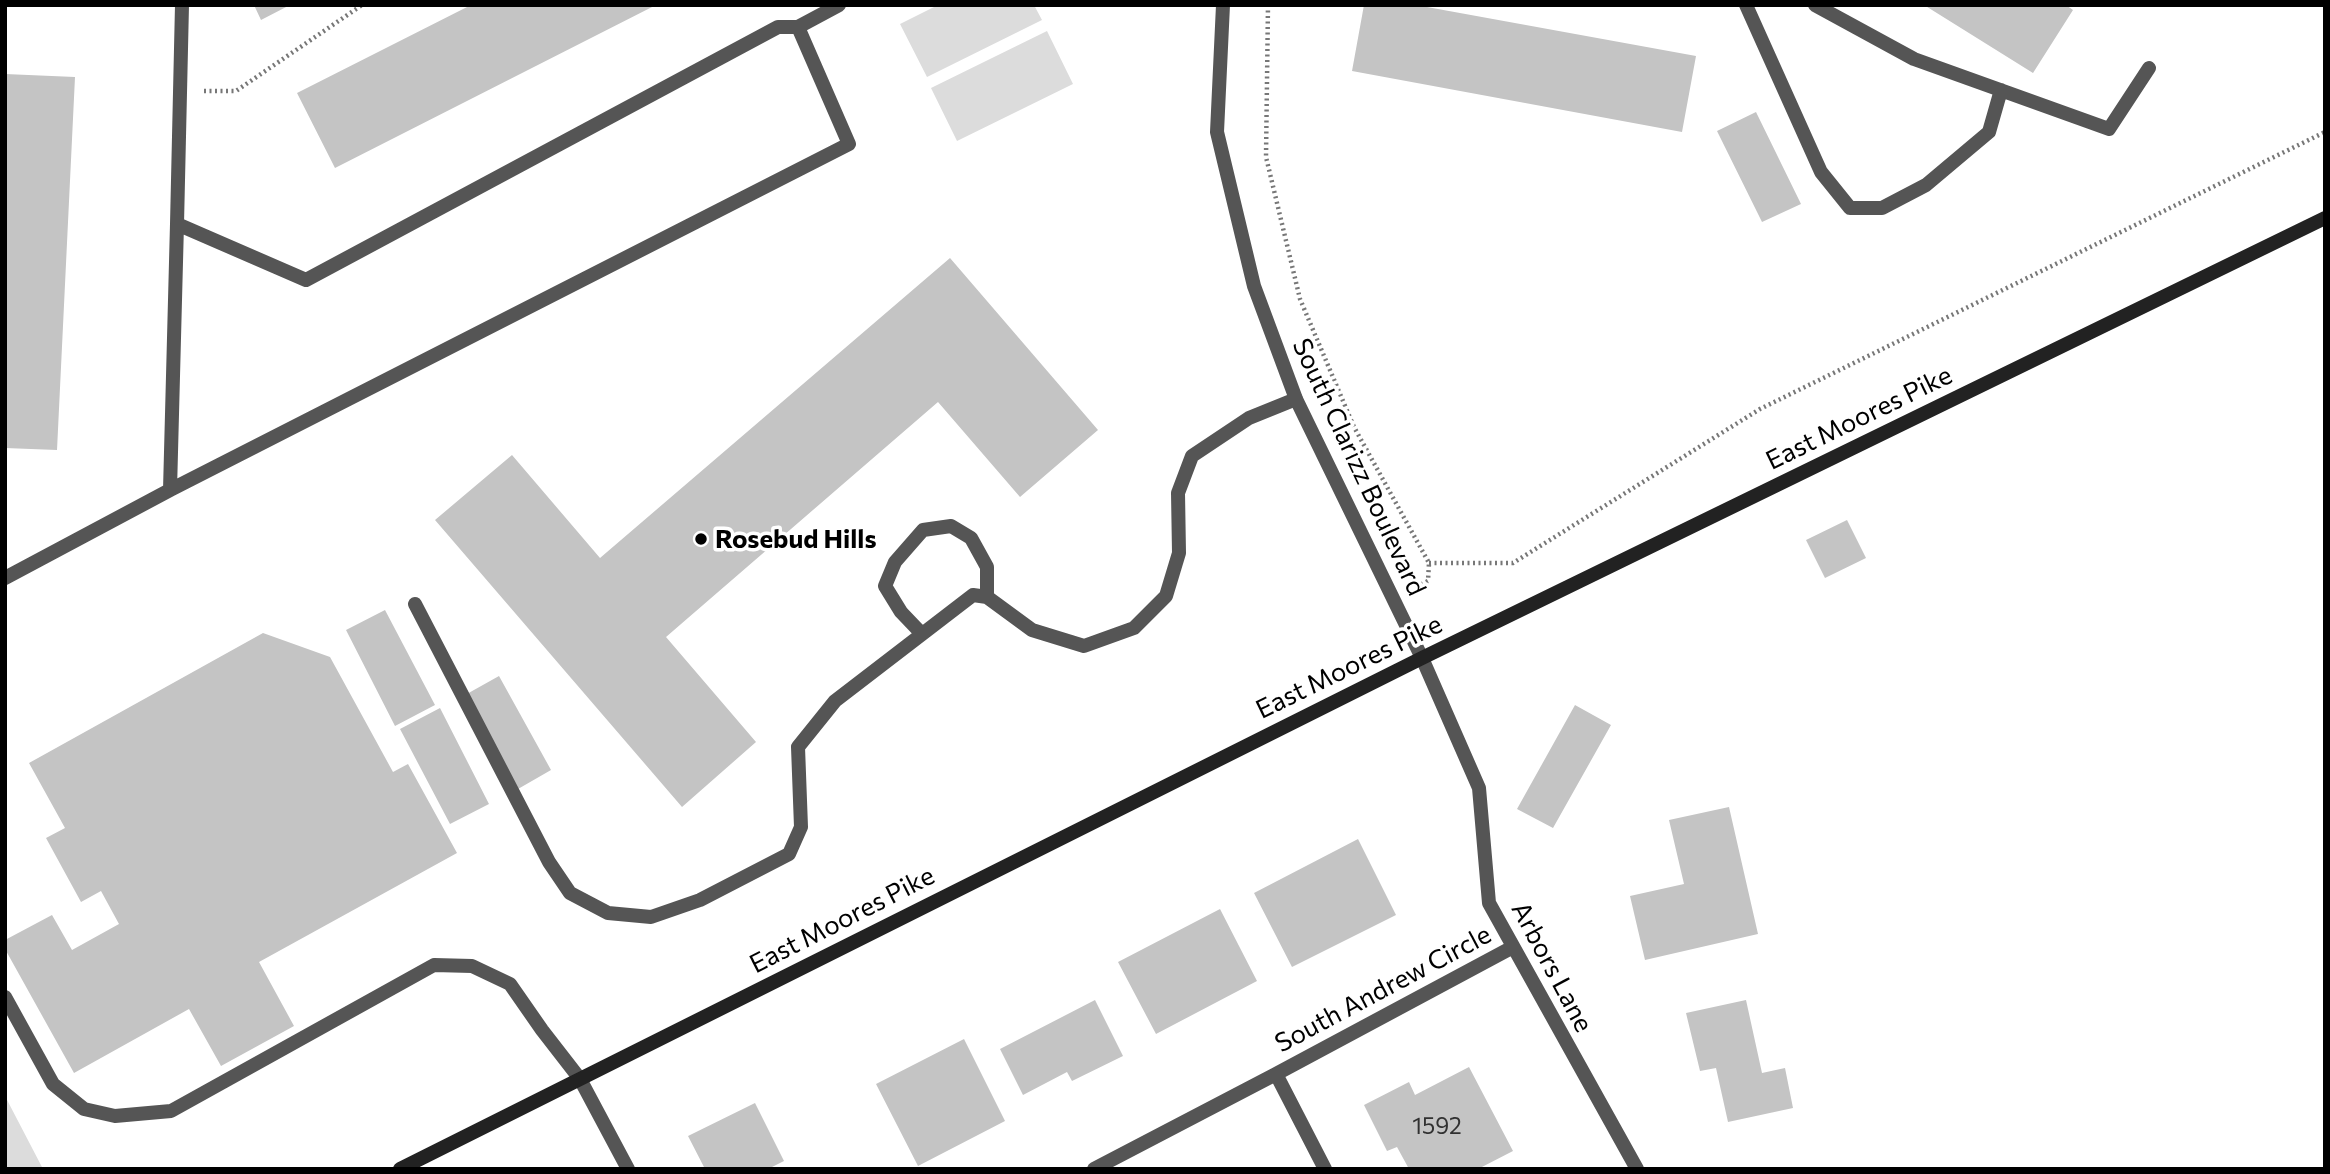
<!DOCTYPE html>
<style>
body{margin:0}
#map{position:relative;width:2330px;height:1174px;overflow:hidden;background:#fff;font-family:Commissioner,sans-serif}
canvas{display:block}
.frame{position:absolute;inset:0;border:7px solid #000;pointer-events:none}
</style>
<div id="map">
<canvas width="2330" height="1174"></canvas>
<div class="frame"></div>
</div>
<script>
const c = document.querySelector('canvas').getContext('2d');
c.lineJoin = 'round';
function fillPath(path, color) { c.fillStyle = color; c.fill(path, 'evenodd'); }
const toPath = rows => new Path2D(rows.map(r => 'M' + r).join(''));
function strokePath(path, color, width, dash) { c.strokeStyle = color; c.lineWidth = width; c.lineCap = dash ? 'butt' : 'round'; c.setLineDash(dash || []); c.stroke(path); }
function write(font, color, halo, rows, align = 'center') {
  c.font = font + ' Commissioner,sans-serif'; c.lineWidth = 7; c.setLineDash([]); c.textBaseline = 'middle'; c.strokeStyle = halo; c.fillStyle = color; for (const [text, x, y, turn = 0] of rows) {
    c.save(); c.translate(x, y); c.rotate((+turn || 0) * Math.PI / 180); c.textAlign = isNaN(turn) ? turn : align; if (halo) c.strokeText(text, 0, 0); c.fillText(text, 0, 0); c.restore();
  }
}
fillPath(toPath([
 [938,5,1034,5,1042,20,927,77,900,24],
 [1047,31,1073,84,957,141,931,88],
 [5,1096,43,1169,5,1169]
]), '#dcdcdc');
fillPath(toPath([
 [254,5,290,5,261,20],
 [471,5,656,5,335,168,297,93],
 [1364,5,1416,5,1696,56,1682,132,1352,71],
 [1924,5,2066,5,2073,10,2033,73],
 [5,74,75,77,57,450,5,448],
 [1756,112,1801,204,1762,222,1717,131],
 [950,258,1098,430,1020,497,938,402,666,637,756,742,682,807,435,520,512,455,600,558],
 [1847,520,1866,558,1825,578,1806,540],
 [385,610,435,705,395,726,346,630],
 [263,633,330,657,393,772,408,764,457,853,259,962,294,1026,221,1066,189,1009,74,1073,5,949,5,940,52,915,72,950,119,924,101,891,81,902,46,838,65,828,29,763],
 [499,676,551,770,518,789,465,695],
 [1575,705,1611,725,1553,828,1517,809],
 [440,708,489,804,450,824,400,729],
 [1729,807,1758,934,1645,960,1630,896,1684,884,1669,820],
 [1358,839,1396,915,1292,967,1254,893],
 [1220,909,1257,981,1156,1034,1118,962],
 [1095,1000,1123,1056,1072,1081,1067,1072,1023,1095,1000,1049],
 [1746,1000,1762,1073,1785,1068,1793,1108,1728,1122,1716,1068,1700,1071,1686,1013],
 [964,1039,1005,1121,918,1166,876,1084],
 [1469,1067,1513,1151,1478,1169,1409,1169,1397,1147,1387,1151,1364,1105,1409,1082,1415,1095],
 [755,1103,784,1161,768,1169,705,1169,688,1136]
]), '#c4c4c4');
strokePath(toPath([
 [1268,5,1266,157,1300,299,1354,427,1429,563,1428,581,1414,588],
 [204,91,236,91,362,5],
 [1429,563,1513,563,1760,409,2325,132]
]), '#777', 4.5, [2, 3.5]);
strokePath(toPath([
 [1746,5,1821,172,1850,208,1882,208,1926,185,1989,132,2001,90],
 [1815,5,1914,59,2109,129,2149,68],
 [177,224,182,5],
 [170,490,849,144,798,27],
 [5,578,170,490,177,224,306,280,778,27,798,27,839,5],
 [415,604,549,862,570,893,608,913,651,917,700,900,789,854,801,827,798,747,835,701,973,595,987,597,1032,630,1084,646,1134,628,1166,596,1179,553,1178,493,1192,456,1249,418,1296,399],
 [922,634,901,612,885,586,895,562,923,530,951,526,971,538,987,567,987,597],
 [5,997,53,1084,84,1109,115,1116,171,1111,434,965,472,966,510,984,542,1030,580,1079]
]), '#555', 14);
strokePath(toPath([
 [1422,658,1479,788,1489,903,1637,1169],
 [1276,1074,1513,947],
 [580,1079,628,1169],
 [1094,1169,1276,1074,1325,1169]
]), '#555', 14);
strokePath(toPath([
 [1223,5,1217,132,1254,286,1296,399,1422,658]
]), '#555', 14);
strokePath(toPath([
 [400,1169,1422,658,2325,218]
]), '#222', 14);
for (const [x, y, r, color] of [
 [701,539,7,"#000"]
]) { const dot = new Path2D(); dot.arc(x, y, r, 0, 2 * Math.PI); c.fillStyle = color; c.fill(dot); strokePath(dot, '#fff', 2.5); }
write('23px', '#313131', null, [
 ["1592",1437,1126]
]);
write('26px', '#000', '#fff', [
 ["East Moores Pike",1859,418,-26],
 ["South Clarizz Boulevard",1359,467,65],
 ["East Moores Pike",1349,667,-26],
 ["East Moores Pike",842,920,-27],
 ["Arbors Lane",1552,967,62],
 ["South Andrew Circle",1383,989,-28]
]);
write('bold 26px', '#000', '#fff', [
 ["Rosebud Hills",715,539]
], 'left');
</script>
